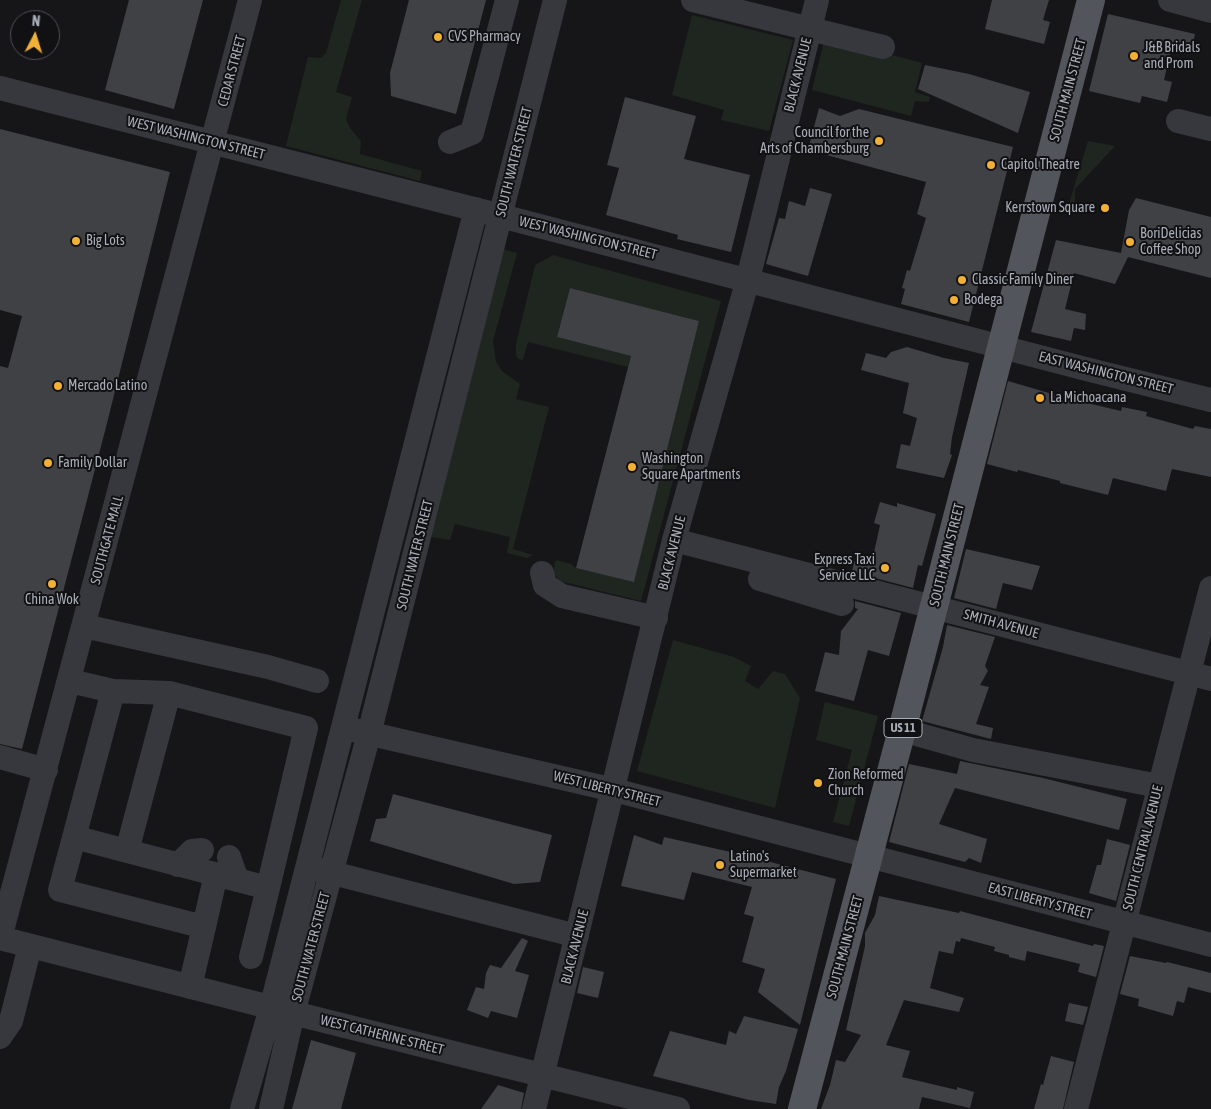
<!DOCTYPE html>
<style>
body{margin:0}
#map{position:relative;width:1211px;height:1109px;overflow:hidden;background:#161618;font-family:"Asap Condensed",sans-serif}
canvas{display:block}
.north{position:absolute;left:10px;top:10px;width:50px;height:50px;box-sizing:border-box;background:#111113;border:1px solid #4d4f55;border-radius:50%;rotate:5deg;font-size:14px;font-weight:700;line-height:20px;text-align:center;color:#a8adb8}
.north::after{content:'';display:block;margin:auto;width:18px;height:22px;background:#f2b134;clip-path:polygon(50% 0,100% 100%,50% 72%,0 100%)}
</style>
<div id="map">
<canvas width="1211" height="1109"></canvas>
<div class="north">N</div>
</div>
<script>
const c = document.querySelector('canvas').getContext('2d');
c.lineJoin = 'round';
function fillPath(path, color) { c.fillStyle = color; c.fill(path, 'evenodd'); }
const toPath = rows => new Path2D(rows.map(r => 'M' + r).join(''));
function strokePath(path, color, width, dash) { c.strokeStyle = color; c.lineWidth = width; c.lineCap = dash ? 'butt' : 'round'; c.setLineDash(dash || []); c.stroke(path); }
function write(font, color, halo, rows, align = 'center') {
  c.font = font + ' "Asap Condensed",sans-serif'; c.lineWidth = 4; c.setLineDash([]); c.textBaseline = 'middle'; c.strokeStyle = halo; c.fillStyle = color; for (const [text, x, y, turn = 0] of rows) {
    c.save(); c.translate(x, y); c.rotate((+turn || 0) * Math.PI / 180); c.textAlign = isNaN(turn) ? turn : align; if (halo) c.strokeText(text, 0, 0); c.fillText(text, 0, 0); c.restore();
  }
}
fillPath(toPath([
 [341,0,362,0,336,92,352,97,346,119,350,128,361,141,360,154,422,171,420,181,286,146,308,57,321,58,326,53],
 [692,15,793,40,769,131,721,120,724,110,672,95],
 [825,37,922,63,915,92,930,97,929,102,915,101,911,116,812,90],
 [1088,141,1115,146,1075,189,1075,207,1071,213,1066,214],
 [502,249,517,253,493,341,496,361,502,371,520,384,516,399,549,407,513,549,533,555,527,558,507,553,510,537,455,524,450,540,431,537],
 [553,255,721,301,641,601,560,581,554,574,554,568,555,562,557,560,571,564,576,568,634,581,699,321,570,288,557,337,631,356,628,367,528,342,523,360,518,359,516,355,516,344,535,265],
 [673,640,734,657,751,666,745,681,758,689,773,671,785,674,800,698,775,808,637,771],
 [825,702,878,716,849,826,833,822,852,750,816,740]
]), '#1e261f');
fillPath(toPath([
 [129,0,203,0,174,109,105,90],
 [409,0,486,0,456,114,391,96,390,73],
 [992,0,1049,0,1043,20,1050,22,1044,44,985,29],
 [1108,14,1195,34,1192,49,1172,45,1164,80,1172,82,1167,102,1142,96,1140,103,1089,91],
 [925,65,969,74,1030,92,1018,133,918,89],
 [625,97,696,116,684,159,750,175,731,252,677,239,678,235,606,215,619,168,607,165],
 [819,108,840,116,859,109,1013,147,969,322,901,304,905,289,902,288,907,270,910,271,926,218,917,214,926,182,808,150],
 [0,129,170,172,105,431,22,749,0,744,0,366,8,368,22,316,0,310],
 [810,188,832,194,808,276,766,264,779,218,785,219,789,201,805,206],
 [1136,198,1211,217,1211,278,1128,257,1115,284,1074,273,1065,309,1086,314,1085,330,1074,328,1071,341,1031,332,1056,240,1121,253,1129,210],
 [570,288,699,321,634,582,576,568,631,356,557,337],
 [907,347,944,358,969,363,952,437,950,454,952,455,944,478,896,468,901,444,910,446,917,418,903,413,909,383,861,370,866,353,886,358,891,352],
 [1008,381,1066,398,1121,411,1122,407,1147,412,1146,416,1193,429,1195,426,1211,429,1211,477,1172,469,1166,491,1113,478,1108,495,1060,483,1060,481,1018,470,1017,472,987,464],
 [880,502,897,507,897,503,936,514,922,566,918,565,913,588,852,572,854,562,859,554,873,557,880,525,874,523],
 [966,549,1040,566,1032,590,1003,583,996,609,954,598],
 [855,601,901,613,889,656,868,650,854,701,815,691,825,652,839,655,841,631,858,609,855,608],
 [947,625,995,637,985,666,988,671,980,685,989,687,976,724,993,728,991,739,922,721,943,647],
 [960,761,1043,778,1127,799,1119,830,955,788,939,824,987,839,981,863,969,858,965,862,889,842,909,764,957,774],
 [393,794,552,835,540,882,514,884,370,841,376,819,386,818],
 [634,835,662,845,664,837,735,853,738,851,753,855,755,858,836,879,800,1025,758,992,765,969,742,962,754,917,744,914,752,887,692,872,684,900,621,886],
 [1107,839,1130,845,1116,901,1089,893,1097,865,1101,865],
 [879,896,959,913,960,911,1093,946,1094,944,1104,946,1096,977,1078,972,1080,964,1027,951,1025,961,1009,957,1009,955,994,951,995,947,961,938,960,942,956,941,953,954,939,951,930,988,964,998,959,1012,904,1000,886,1045,910,1051,902,1077,957,1090,957,1087,974,1092,970,1108,922,1097,919,1109,821,1109,830,1085,836,1060,845,1062,861,1035,846,1030,865,946,865,933,875,915],
 [522,938,528,941,515,971,529,975,517,1018,491,1011,488,1018,467,1010,476,987,484,989,486,973,490,965,501,968],
 [1130,956,1166,963,1167,962,1211,973,1211,993,1188,987,1184,1003,1177,1001,1173,1016,1138,1006,1139,999,1120,994],
 [583,967,604,972,598,998,577,993],
 [1069,1003,1088,1007,1083,1025,1065,1021],
 [744,1016,798,1029,786,1071,779,1087,776,1104,749,1100,653,1076,670,1031,726,1045,729,1031,736,1034],
 [311,1040,356,1053,341,1109,292,1109],
 [1051,1056,1074,1062,1063,1109,1034,1109,1041,1084,1043,1085],
 [498,1085,524,1093,521,1109,481,1109]
]), '#404145');
strokePath(toPath([
 [693,0,883,47],
 [1170,0,1211,11],
 [0,88,501,216,1082,368,1211,400],
 [1178,121,1211,129],
 [450,142,472,133,507,0],
 [674,540,1211,679],
 [542,573,545,585,562,596,656,618],
 [760,579,842,604],
 [84,626,268,667,317,681],
 [70,681,113,691],
 [169,693,306,728,268,888,127,851,169,693,113,691,60,890,204,927,190,987],
 [354,730,614,790,1211,945],
 [902,730,973,750,1159,786],
 [0,757,46,770],
 [74,837,127,851],
 [229,857,237,880],
 [178,865,192,851,202,850],
 [317,869,577,936],
 [204,927,216,874],
 [0,938,250,0],
 [0,938,293,1013,678,1109],
 [251,957,268,888],
 [0,1037,11,1021,30,946],
 [242,1109,271,1008,476,209],
 [271,1109,293,1013,369,734,555,0],
 [534,1109,674,540,748,279,817,0],
 [1076,1109,1211,588]
]), '#37383d', 24);
strokePath(toPath([
 [802,1109,902,730,1091,0]
]), '#53555c', 28);
for (const [x, y, r, color] of [
 [438,37,5,"#f2b134"],
 [1134,56,5,"#f2b134"],
 [879,141,5,"#f2b134"],
 [991,165,5,"#f2b134"],
 [1105,208,5,"#f2b134"],
 [76,241,5,"#f2b134"],
 [1130,242,5,"#f2b134"],
 [962,280,5,"#f2b134"],
 [954,300,5,"#f2b134"],
 [58,386,5,"#f2b134"],
 [1040,398,5,"#f2b134"],
 [48,463,5,"#f2b134"],
 [632,467,5,"#f2b134"],
 [885,568,5,"#f2b134"],
 [52,584,5,"#f2b134"],
 [818,783,5,"#f2b134"],
 [720,865,5,"#f2b134"]
]) { const dot = new Path2D(); dot.arc(x, y, r, 0, 2 * Math.PI); c.fillStyle = color; c.fill(dot); strokePath(dot, '#111113', 2); }
for (const [x, y, w] of [
 [903,728,38]
]) { const box = new Path2D(); box.roundRect(x - w / 2, y - 9.5, w, 19, 4); c.fillStyle = '#111113'; c.fill(box); strokePath(box, '#a8adb8', 1); }
write('bold 12px', '#a8adb8', null, [
 ["US 11",903,728]
]);
write('14px', '#a8adb8', '#111113', [
 ["CVS Pharmacy",448,37],
 ["J&B Bridals",1144,48],
 ["and Prom",1144,64],
 ["Council for the",869,133,"right"],
 ["Arts of Chambersburg",869,149,"right"],
 ["Capitol Theatre",1001,165],
 ["Kerrstown Square",1095,208,"right"],
 ["BoriDelicias",1140,234],
 ["Coffee Shop",1140,250],
 ["Big Lots",86,241],
 ["Classic Family Diner",972,280],
 ["Bodega",964,300],
 ["Mercado Latino",68,386],
 ["La Michoacana",1050,398],
 ["Washington",642,459],
 ["Square Apartments",642,475],
 ["Family Dollar",58,463],
 ["Express Taxi",875,560,"right"],
 ["Service LLC",875,576,"right"],
 ["China Wok",52,600,"center"],
 ["Zion Reformed",828,775],
 ["Church",828,791],
 ["Latino's",730,857],
 ["Supermarket",730,873]
], 'left');
write('14px', '#a8adb8', '#111113', [
 ["CEDAR STREET",232,71,-75],
 ["BLACK AVENUE",798,75,-76],
 ["SOUTH MAIN STREET",1068,90,-75],
 ["WEST WASHINGTON STREET",196,138,14],
 ["SOUTH WATER STREET",514,162,-76],
 ["WEST WASHINGTON STREET",588,238,14],
 ["EAST WASHINGTON STREET",1106,373,14],
 ["SOUTHGATE MALL",107,540,-75],
 ["BLACK AVENUE",672,553,-76],
 ["SOUTH WATER STREET",415,555,-76],
 ["SOUTH MAIN STREET",947,555,-76],
 ["SMITH AVENUE",1001,624,15],
 ["WEST LIBERTY STREET",607,789,14],
 ["SOUTH CENTRAL AVENUE",1143,848,-76],
 ["EAST LIBERTY STREET",1040,901,15],
 ["SOUTH WATER STREET",311,947,-75],
 ["BLACK AVENUE",575,947,-76],
 ["SOUTH MAIN STREET",845,947,-75],
 ["WEST CATHERINE STREET",382,1035,14]
]);
</script>
